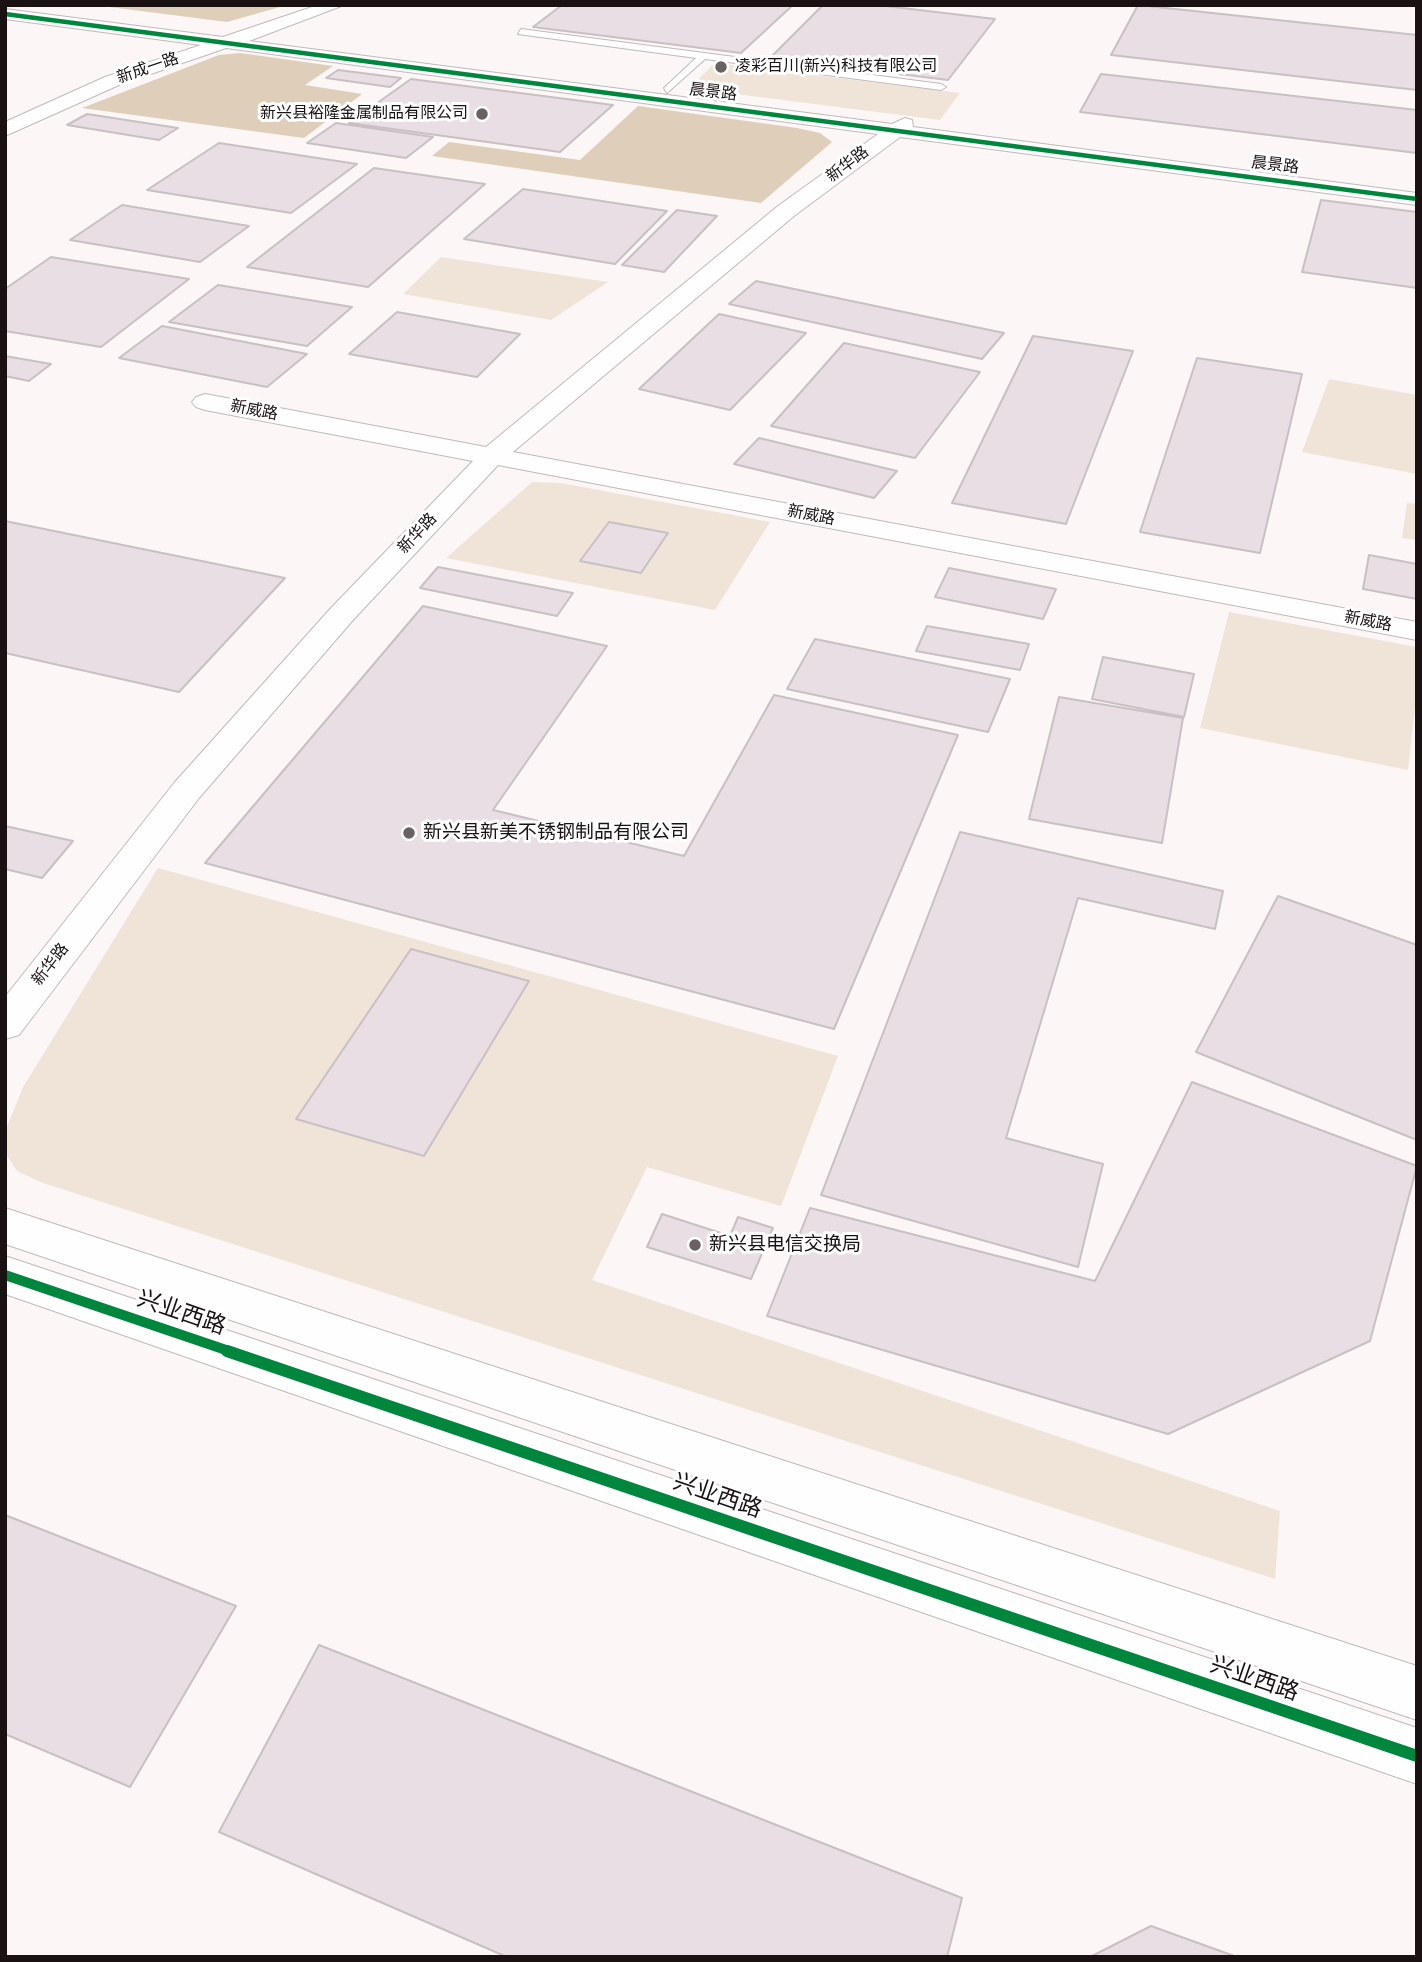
<!DOCTYPE html>
<meta charset="utf-8">
<style>
body{margin:0}
#map{position:relative;width:1422px;height:1962px;overflow:hidden;background:#fcf6f6;font-family:"Nunito Sans",sans-serif}
canvas{display:block}
.frame{position:absolute;inset:0;border:7px solid #1a1112;pointer-events:none}
</style>
<div id="map">
<canvas width="1422" height="1962"></canvas>
<div class="frame"></div>
</div>
<script>
const c = document.querySelector('canvas').getContext('2d');
c.lineJoin = 'round';
function fillPath(path, color) { c.fillStyle = color; c.fill(path, 'evenodd'); }
const toPath = rows => new Path2D(rows.map(r => 'M' + r).join(''));
function strokePath(path, color, width, dash) { c.strokeStyle = color; c.lineWidth = width; c.lineCap = dash ? 'butt' : 'round'; c.setLineDash(dash || []); c.stroke(path); }
function write(font, color, halo, rows, align = 'center') {
  c.font = font + ' "Nunito Sans","Noto Sans SC",sans-serif'; c.lineWidth = 6; c.setLineDash([]); c.textBaseline = 'middle'; c.strokeStyle = halo; c.fillStyle = color; for (const [text, x, y, turn = 0] of rows) {
    c.save(); c.translate(x, y); c.rotate((+turn || 0) * Math.PI / 180); c.textAlign = isNaN(turn) ? turn : align; if (halo) c.strokeText(text, 0, 0); c.fillText(text, 0, 0); c.restore();
  }
}
fillPath(toPath([
 [715,63,960,93,940,120,689,88],
 [441,257,608,282,551,320,403,294],
 [1329,379,1417,395,1417,474,1302,452],
 [532,482,561,483,770,522,715,610,446,558],
 [1407,503,1417,504,1417,540,1402,538],
 [1229,612,1417,647,1417,690,1408,770,1200,728],
 [158,868,838,1056,781,1206,647,1167,592,1280,1280,1511,1275,1579,43,1183,17,1171,5,1153,5,1132,23,1087]
]), '#f0e4d8');
fillPath(toPath([
 [94,5,287,5,227,22],
 [240,53,333,66,305,85,362,94,304,138,82,108,219,55],
 [638,106,797,128,820,133,832,142,761,203,432,156,449,142,580,160]
]), '#dfceba');
const building = toPath([
 [562,5,793,5,741,53,533,27,562,5],
 [823,5,877,5,995,19,948,80,770,58,823,5],
 [1138,5,1417,35,1417,90,1111,55,1138,5],
 [338,70,401,78,390,87,326,78,338,70],
 [1101,74,1417,110,1417,153,1080,112,1101,74],
 [411,79,613,105,560,152,349,123,411,79],
 [87,114,178,128,159,140,67,125,87,114],
 [336,123,433,137,406,158,307,143,336,123],
 [219,143,357,164,291,213,147,190,219,143],
 [374,168,485,184,368,287,247,267,374,168],
 [523,189,667,211,615,264,464,239,523,189],
 [1321,200,1417,212,1417,288,1302,272,1321,200],
 [122,205,249,226,200,262,70,240,122,205],
 [677,210,717,216,664,272,622,265,677,210],
 [51,257,189,279,101,347,5,331,5,289,51,257],
 [756,281,1004,333,982,359,729,304,756,281],
 [218,285,352,307,307,346,169,322,218,285],
 [397,312,520,334,477,377,349,354,397,312],
 [719,314,806,333,730,410,639,389,719,314],
 [162,326,307,354,267,387,119,358,162,326],
 [1033,336,1133,351,1066,524,952,503,1033,336],
 [844,343,980,372,915,458,771,426,844,343],
 [5,356,51,364,29,381,5,376,5,356],
 [1197,358,1302,374,1260,553,1140,532,1197,358],
 [759,438,897,471,874,498,734,464,759,438],
 [5,521,285,578,179,692,5,653,5,521],
 [609,522,668,533,641,573,580,561,609,522],
 [1369,555,1417,564,1417,599,1363,589,1369,555],
 [438,567,573,593,557,616,420,588,438,567],
 [949,568,1056,589,1043,619,935,597,949,568],
 [423,606,607,646,493,810,684,856,774,695,958,735,834,1029,205,863,423,606],
 [927,626,1029,644,1020,670,916,651,927,626],
 [815,639,1010,679,988,732,787,689,815,639],
 [1103,657,1194,674,1184,717,1092,699,1103,657],
 [1059,697,1183,718,1162,843,1029,819,1059,697],
 [5,826,73,841,42,878,5,869,5,826],
 [960,832,1223,891,1215,929,1078,898,1006,1138,1103,1164,1078,1267,821,1195,960,832],
 [1278,896,1417,945,1417,1140,1196,1052,1278,896],
 [411,949,529,981,424,1156,296,1119,411,949],
 [1192,1082,1417,1166,1370,1341,1168,1434,767,1316,810,1208,1095,1281,1192,1082],
 [662,1214,730,1236,738,1217,773,1228,751,1279,647,1247,662,1214],
 [5,1515,236,1606,130,1787,5,1734,5,1515],
 [319,1645,962,1898,947,1957,507,1957,219,1832,319,1645],
 [1151,1926,1237,1957,1090,1957,1151,1926]
]);
fillPath(building, '#e8dee3');
strokePath(building, '#c8c1c4', 2);
const service = toPath([
 [521,29,941,84,946,87,941,90,705,59,667,93,664,88,696,58,518,34,521,29]
]);
const tertiary = toPath([
 [318,5,344,5,249,41,892,124,905,118,912,120,913,127,1417,193,1417,205,900,137,794,216,513,452,1417,622,1417,640,498,465,353,620,199,798,19,1035,5,1039,5,997,175,782,331,608,473,461,205,410,196,407,192,402,196,397,205,394,486,447,778,206,878,134,226,48,119,85,5,136,5,122,105,77,201,45,5,19,5,9,223,37,318,5],
 [5,1208,1417,1666,1417,1720,5,1244,5,1208],
 [5,1256,1417,1728,1417,1784,5,1294,5,1256]
]);
strokePath(service, '#c1b9ba', 2);
strokePath(tertiary, '#c1b9ba', 2);
fillPath(service, '#fffefe');
fillPath(tertiary, '#fffefe');
strokePath(toPath([
 [5,14,1417,199]
]), '#00873e', 4.5);
strokePath(toPath([
 [5,1275,232,1352]
]), '#00873e', 10);
strokePath(toPath([
 [227,1351,1417,1756]
]), '#00873e', 12);
for (const [x, y, r, color] of [
 [721,67,7,"#696162"],
 [482,114,7,"#696162"],
 [409,833,7,"#696162"],
 [695,1245,7,"#696162"]
]) { const dot = new Path2D(); dot.arc(x, y, r, 0, 2 * Math.PI); c.fillStyle = color; c.fill(dot); strokePath(dot, '#fff', 2.5); }
write('16px', '#1a1112', '#fff', [
 ["凌彩百川(新兴)科技有限公司",735,67],
 ["新兴县裕隆金属制品有限公司",468,114,"right"]
], 'left');
write('16px', '#1a1112', '#fff', [
 ["新成一路",148,69,-19],
 ["晨景路",713,93,7],
 ["新华路",848,165,-37],
 ["晨景路",1275,166,7],
 ["新威路",254,411,11],
 ["新威路",811,516,11],
 ["新华路",418,534,-47],
 ["新威路",1368,622,11],
 ["新华路",51,965,-52]
]);
write('19px', '#1a1112', '#fff', [
 ["新兴县新美不锈钢制品有限公司",423,833],
 ["新兴县电信交换局",709,1245]
], 'left');
write('23px', '#1a1112', '#fff', [
 ["兴业西路",181,1314,19],
 ["兴业西路",717,1497,19],
 ["兴业西路",1254,1680,19]
]);
</script>
